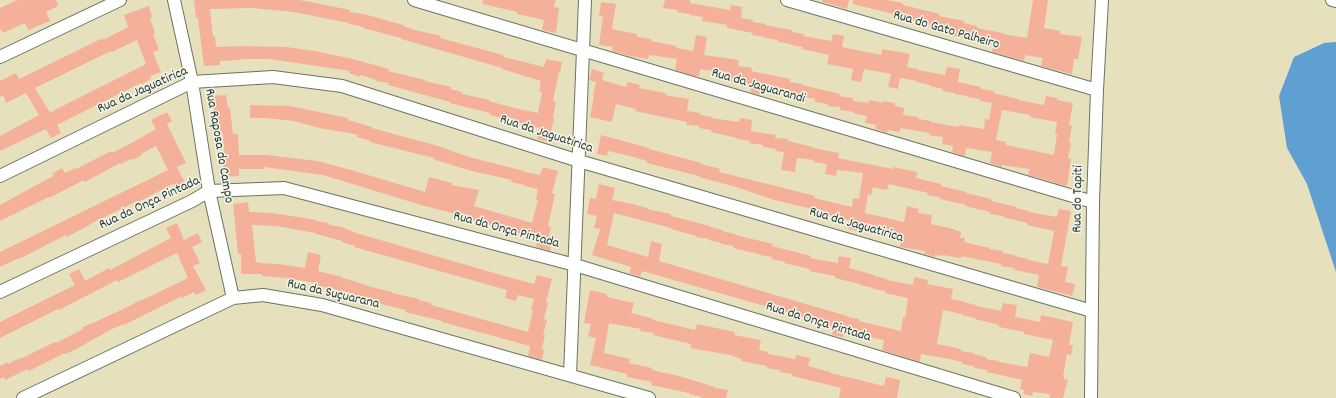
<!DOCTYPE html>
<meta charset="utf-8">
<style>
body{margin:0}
canvas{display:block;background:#e7e0bc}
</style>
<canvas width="1336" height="398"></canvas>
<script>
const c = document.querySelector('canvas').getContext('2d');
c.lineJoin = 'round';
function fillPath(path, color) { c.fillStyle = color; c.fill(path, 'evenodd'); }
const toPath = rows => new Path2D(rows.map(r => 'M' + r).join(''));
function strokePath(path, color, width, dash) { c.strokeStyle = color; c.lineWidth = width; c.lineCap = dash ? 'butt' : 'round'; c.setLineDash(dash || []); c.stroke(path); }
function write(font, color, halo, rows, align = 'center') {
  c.font = font + ' Dekko,sans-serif'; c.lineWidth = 3; c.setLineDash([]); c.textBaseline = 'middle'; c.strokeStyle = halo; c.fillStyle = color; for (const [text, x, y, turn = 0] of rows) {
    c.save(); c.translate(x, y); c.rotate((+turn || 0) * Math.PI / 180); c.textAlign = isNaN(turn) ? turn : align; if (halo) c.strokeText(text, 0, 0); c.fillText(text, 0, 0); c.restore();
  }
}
fillPath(toPath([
 [1336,42,1336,272,1307,184,1287,148,1279,96,1294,57,1324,43]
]), '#5f9fd2');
fillPath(toPath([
 [17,0,56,0,58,6,46,12,50,21,28,30,25,23,3,33,0,28,0,8],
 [194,0,299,0,311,2,350,10,350,12,364,14,403,25,403,26,415,30,441,36,440,38,503,55,503,57,516,60,544,67,546,59,562,62,560,73,559,72,553,101,556,102,553,118,554,119,551,131,553,132,551,142,537,139,539,128,490,115,490,113,450,103,450,102,388,85,389,83,376,81,376,80,361,75,360,77,349,73,350,71,270,59,241,59,241,60,220,61,220,65,204,66,198,18,196,18],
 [252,8,294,12,349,23,349,24,364,27,363,28,401,38,401,39,464,57,502,68,502,69,541,81,539,91,542,92,538,113,514,108,489,101,490,100,462,94,462,92,450,89,451,87,425,81,425,80,388,71,389,69,353,59,315,51,286,47,240,46,216,47,215,36,213,37,210,9],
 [483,0,556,0,554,7,559,8,556,33,542,30,544,20,517,14,517,12,483,4],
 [665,0,690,0,690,3,730,10,731,5,742,7,741,18,753,20,753,22,766,24,765,25,792,30,792,32,804,34,803,36,831,41,833,34,844,36,842,47,881,55,882,49,910,54,907,67,918,69,918,70,945,75,947,67,960,69,958,82,981,87,981,89,994,91,993,93,1018,99,1018,100,1044,105,1046,96,1058,98,1057,100,1073,103,1069,125,1072,126,1069,143,1071,143,1068,158,1071,159,1067,186,1054,183,1054,182,1028,175,1029,169,1002,165,1002,167,990,163,992,152,966,148,965,156,952,152,953,146,942,144,943,137,929,135,930,133,900,128,900,132,888,130,887,133,875,129,876,125,865,123,867,116,853,113,854,112,840,110,840,107,827,106,828,104,815,102,815,99,790,94,790,92,762,88,760,95,750,92,752,85,726,81,727,73,700,69,699,76,694,76,675,70,677,59,649,55,648,59,630,56,612,51,613,47,599,45,603,16,599,16,601,2,616,4,612,29,637,34,637,37,651,39,651,41,677,46,676,48,693,51,696,35,707,37,704,55,739,60,738,66,752,68,751,71,790,79,790,82,802,84,802,85,840,94,839,96,853,98,853,101,869,103,869,100,883,103,883,101,895,103,895,106,904,108,903,115,918,117,918,119,931,121,930,122,959,127,959,125,984,129,985,119,989,120,992,103,980,101,980,99,967,97,967,96,954,94,955,93,942,91,943,89,930,86,930,85,917,82,917,81,900,78,898,89,888,87,891,74,864,69,861,82,851,80,853,69,827,64,829,55,802,49,803,47,791,45,791,44,778,42,778,40,765,38,765,37,752,35,753,33,727,28,727,25,702,21,703,17,689,15,690,14,677,12,678,10,663,8],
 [1002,110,1030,115,1030,117,1057,122,1055,134,1057,134,1054,155,1006,145,1006,142,996,140],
 [822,0,849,0,847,9,822,2],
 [853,0,887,0,903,3,903,5,940,14,939,16,964,21,964,23,977,26,977,28,1003,33,1003,34,1027,38,1033,0,1048,0,1044,28,1060,31,1060,34,1082,37,1078,59,1074,59,1072,74,1067,73,1041,66,1043,58,1025,55,1024,61,992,52,994,44,954,36,954,33,939,29,939,27,926,24,926,23,902,18,902,16,853,4],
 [149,6,152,17,150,18,155,33,153,34,159,50,153,52,161,72,150,76,151,79,142,84,141,83,57,125,61,133,51,138,46,129,0,151,0,136,39,115,26,93,6,103,3,95,0,97,0,81,16,73,19,79,103,38,103,40,128,27,124,15],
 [137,40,146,64,51,112,49,111,35,88,111,51,112,52],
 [592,69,604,73,602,80,626,87,628,82,640,85,639,88,666,93,665,95,689,99,687,111,700,113,700,115,712,117,711,118,739,122,740,118,752,120,751,131,776,135,775,138,788,139,788,141,813,147,813,148,839,153,838,158,893,169,893,167,917,172,916,178,941,184,941,186,966,192,966,193,991,199,991,201,1017,207,1016,208,1029,211,1029,212,1057,217,1059,209,1071,211,1061,266,1068,267,1065,282,1075,284,1072,296,1037,287,1039,275,1014,270,1015,268,1001,266,1001,264,961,256,961,258,943,255,943,256,935,255,935,257,924,254,925,251,900,247,902,234,862,226,861,232,848,229,849,220,812,211,812,209,774,200,736,187,699,177,699,176,647,163,647,161,634,157,608,151,607,156,597,154,601,135,649,148,649,149,701,163,701,164,720,169,719,172,776,186,815,196,814,198,852,207,853,198,859,199,863,173,837,170,836,176,825,174,827,164,813,162,814,160,797,158,795,172,781,170,784,152,775,151,776,149,763,147,763,145,749,143,750,141,737,139,737,138,711,132,711,130,699,128,699,126,686,125,687,122,635,111,636,109,616,104,612,122,590,117,594,96,593,95,596,82,589,80],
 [889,184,928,193,927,195,940,197,940,199,966,205,965,206,990,212,990,214,1003,216,1003,217,1027,223,1027,225,1054,231,1048,264,1028,260,1028,259,1015,256,1015,255,1002,253,1003,251,989,249,990,248,964,242,965,238,960,238,961,232,954,230,954,229,931,224,932,215,918,213,919,209,907,206,904,222,865,213,868,194,871,195,873,187,887,190],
 [226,95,228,108,230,108,233,134,238,134,239,155,266,155,318,161,358,172,425,192,429,177,452,183,451,185,479,190,474,206,532,223,538,200,536,200,538,189,524,186,524,185,511,182,512,180,468,170,433,159,434,158,370,142,371,141,357,137,358,135,349,133,319,128,294,121,265,118,250,118,250,105,290,106,348,118,348,120,372,127,372,128,438,146,469,157,524,171,524,172,540,175,543,167,558,171,552,193,555,194,548,226,551,227,548,240,552,241,550,251,536,247,539,234,521,230,520,234,509,231,509,229,459,217,460,215,421,205,323,175,264,167,264,169,239,169,239,176,224,177,223,165,225,165,223,134,218,134,217,121,215,121,214,108,212,108,211,96],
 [167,112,172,121,167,124,186,163,177,167,185,183,176,188,173,184,138,202,137,201,103,218,102,218,67,237,66,235,19,259,19,258,0,267,0,252,168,170,156,146,141,154,142,155,132,160,131,159,121,164,120,163,85,182,84,180,49,198,49,197,0,221,0,205,53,176,52,174,62,168,65,173,75,168,76,169,111,151,112,153,137,140,156,129,151,120],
 [599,184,615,188,612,200,633,204,647,208,647,209,671,214,671,216,710,226,710,227,722,230,722,231,735,234,735,235,773,244,772,246,811,256,810,258,838,263,839,256,851,258,849,268,874,275,874,276,887,279,887,280,913,285,914,277,928,280,927,284,953,289,951,299,963,301,963,302,976,305,976,306,1001,311,1003,303,1017,305,1015,317,1040,322,1041,315,1073,322,1069,345,1073,345,1071,355,1067,354,1063,377,1064,377,1064,379,1068,380,1063,398,1049,398,1050,394,1033,392,1032,396,1023,394,1024,390,1020,389,1022,380,987,372,987,370,974,368,974,366,962,364,962,362,949,359,921,354,920,362,882,350,884,340,844,332,843,337,832,335,834,327,779,310,642,271,640,277,629,273,631,267,592,255,600,229,594,228,597,216,587,214,590,198,596,199],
 [614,213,671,228,671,229,696,236,696,237,709,239,709,240,721,243,721,244,734,246,733,248,759,254,759,255,772,257,771,259,785,262,784,263,810,269,809,271,835,276,835,278,860,284,860,285,873,288,873,289,885,291,885,293,908,298,905,318,903,317,901,331,859,321,859,319,847,317,847,316,659,261,662,244,651,241,648,257,607,245],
 [943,310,962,314,962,315,975,318,975,319,999,325,999,327,1024,332,1024,334,1053,340,1049,357,1030,353,1027,367,999,362,999,361,986,359,986,357,974,354,974,353,961,351,961,349,937,344],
 [248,202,249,212,272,213,317,220,316,221,329,223,329,225,342,227,356,233,508,277,534,284,537,275,552,279,546,302,548,302,544,319,547,320,543,335,545,335,542,349,544,350,542,360,528,356,530,346,442,322,442,321,405,312,406,310,365,300,365,299,354,296,355,294,315,285,316,283,287,278,262,276,262,274,241,274,241,254,238,254,233,204],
 [252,225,276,226,316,233,316,234,342,241,342,242,355,246,354,247,507,290,505,298,516,301,518,295,534,299,531,309,533,310,528,332,431,305,431,303,418,300,419,299,392,293,392,292,367,286,367,285,355,282,355,281,342,278,342,277,318,271,321,255,308,252,305,268,279,264,259,263,259,262,256,262],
 [177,223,184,240,198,233,202,242,192,247,200,263,193,266,206,290,196,295,194,292,182,298,182,296,124,325,124,324,112,329,78,348,66,354,65,353,29,371,28,369,5,380,4,377,0,379,0,366,7,362,8,364,20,358,20,359,55,342,56,343,83,329,82,328,91,323,91,324,114,313,115,313,137,302,149,297,188,278,177,253,118,282,117,280,59,310,58,309,0,338,0,322,75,285,69,274,79,269,85,281,109,268,110,270,171,238,166,228],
 [590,290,607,294,607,297,634,303,631,313,654,319,653,320,695,330,697,324,735,332,734,335,761,340,759,350,768,352,768,354,795,359,796,355,810,358,808,366,830,372,830,373,884,386,886,377,900,380,897,398,839,398,841,388,792,376,792,374,779,372,780,370,767,368,767,366,741,361,742,359,730,355,690,348,691,344,653,335,654,333,640,331,641,329,609,323,604,353,630,359,629,363,652,368,652,370,679,376,715,387,715,388,728,390,726,398,702,398,702,397,689,394,689,393,651,385,652,382,627,377,627,374,590,365,596,338,588,336,591,324,584,323]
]), '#f5b09a');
const minor = toPath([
 [174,0,192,82,209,191,233,298],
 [414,0,1093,202],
 [787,0,1097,90],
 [1332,0,1336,1],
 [0,57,120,0],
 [0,176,192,82,273,77,342,86,579,161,1092,311],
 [0,292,192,201,209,191,284,188,575,265,1014,398],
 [570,375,585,0],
 [23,398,233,298,263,295,322,305,649,398],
 [1091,398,1093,202,1097,90,1102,0]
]);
strokePath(minor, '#657664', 14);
strokePath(minor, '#fff', 12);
write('14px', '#1f3d34', '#f7f3e8', [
 ["Rua do Gato Palheiro",946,31,16],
 ["Rua da Jaguarandi",758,87,16],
 ["Rua da Jaguatirica",143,91,-24],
 ["Rua da Jaguatirica",546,135,18],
 ["Rua Raposa do Campo",218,146,80],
 ["Rua do Tapiti",1079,199,-89],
 ["Rua da Onça Pintada",150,204,-25],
 ["Rua da Jaguatirica",856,226,16],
 ["Rua da Onça Pintada",506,231,15],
 ["Rua da Suçuarana",333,295,13],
 ["Rua da Onça Pintada",818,323,17]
]);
</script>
